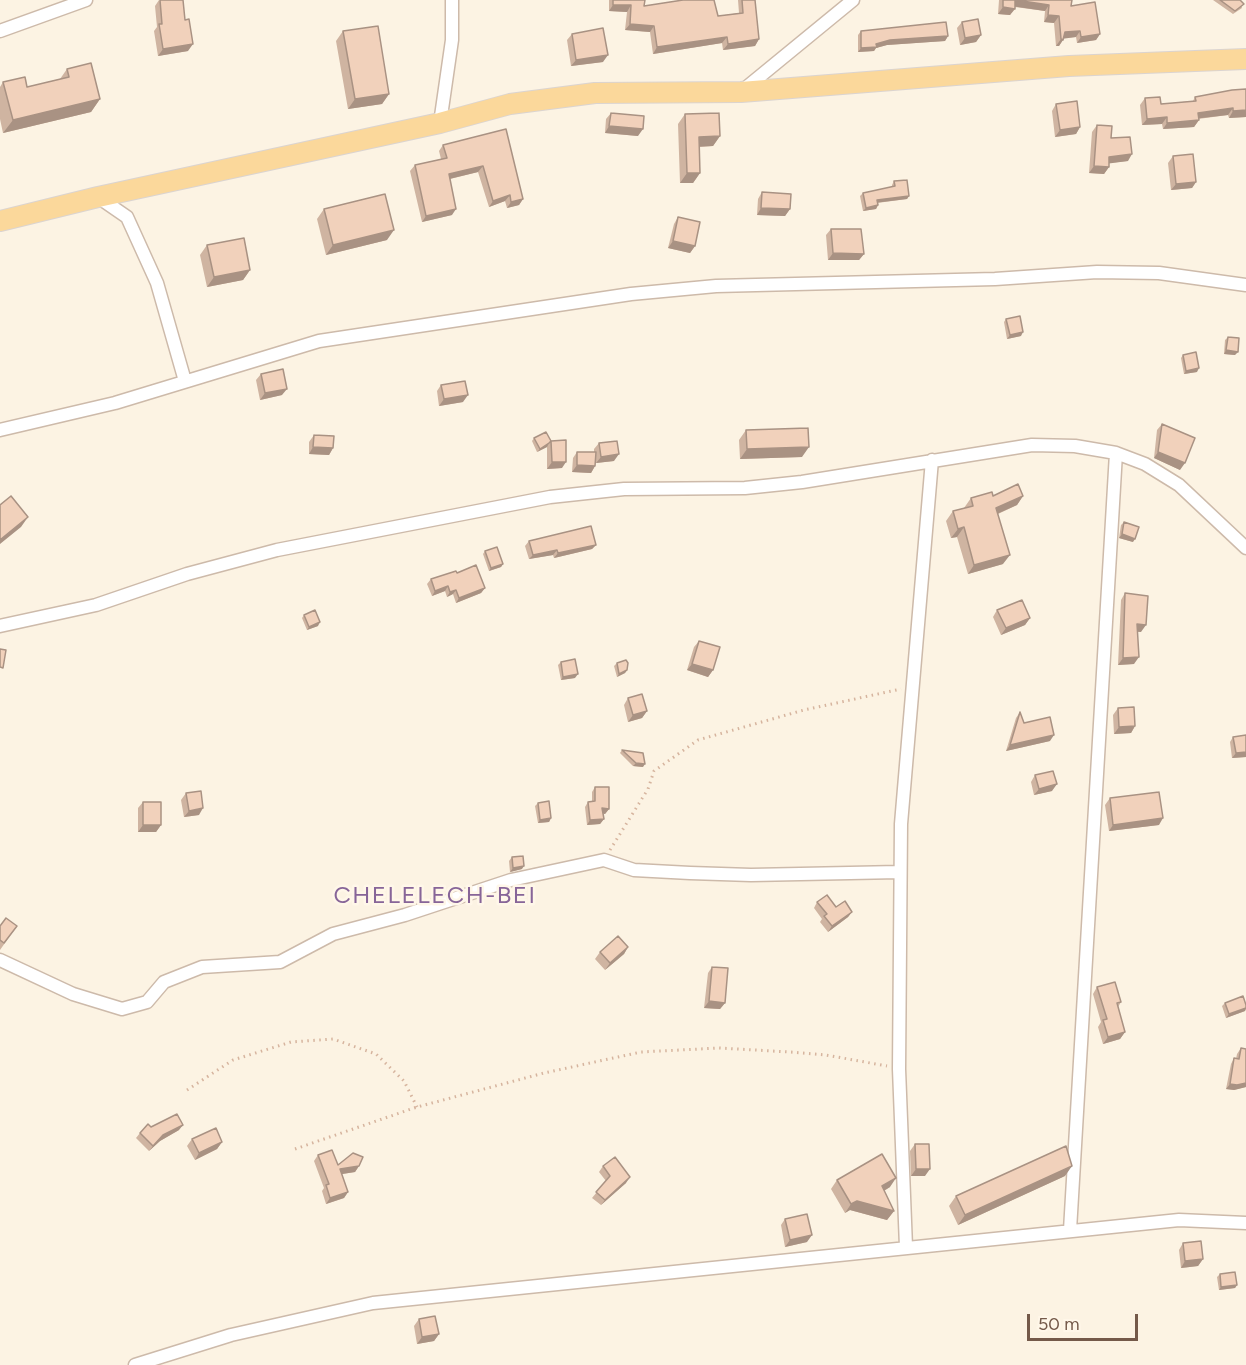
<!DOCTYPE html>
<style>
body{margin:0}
#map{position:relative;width:1246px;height:1365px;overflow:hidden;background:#fcf3e3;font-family:Figtree,sans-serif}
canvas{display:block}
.scale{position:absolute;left:1027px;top:1314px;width:111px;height:27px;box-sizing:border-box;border:3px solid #745949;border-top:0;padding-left:8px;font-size:18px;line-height:21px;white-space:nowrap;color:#745949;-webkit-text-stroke:4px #fff7e9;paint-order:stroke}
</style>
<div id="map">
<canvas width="1246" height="1365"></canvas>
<div class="scale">50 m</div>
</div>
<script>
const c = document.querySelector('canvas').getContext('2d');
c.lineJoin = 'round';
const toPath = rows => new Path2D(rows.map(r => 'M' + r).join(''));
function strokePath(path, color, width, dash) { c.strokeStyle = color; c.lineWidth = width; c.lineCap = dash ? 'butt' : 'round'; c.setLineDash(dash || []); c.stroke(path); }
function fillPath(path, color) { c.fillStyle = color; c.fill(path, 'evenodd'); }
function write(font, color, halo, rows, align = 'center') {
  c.font = font + ' Figtree,sans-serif'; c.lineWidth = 5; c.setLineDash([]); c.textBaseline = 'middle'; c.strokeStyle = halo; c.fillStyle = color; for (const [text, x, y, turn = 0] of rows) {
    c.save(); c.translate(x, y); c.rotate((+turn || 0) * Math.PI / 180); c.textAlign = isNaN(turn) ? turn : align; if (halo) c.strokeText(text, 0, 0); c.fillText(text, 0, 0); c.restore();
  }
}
const street = toPath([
 [0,31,86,0],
 [742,91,853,0],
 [440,123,452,40,452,0],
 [98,197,127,217,157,283,185,381],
 [0,430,115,403,319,341,631,294,716,286,995,279,1097,272,1159,273,1246,285],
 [0,626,96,605,187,574,277,550,550,497,624,489,745,488,802,482,1032,445,1075,446,1116,453,1145,464,1179,485,1246,548],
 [0,960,73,994,122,1009,147,1002,164,982,202,967,280,962,333,934,405,915,511,880,604,860,634,870,690,873,751,875,899,872],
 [1070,1230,1116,453],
 [906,1247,899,1069,901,824,932,460],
 [135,1365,231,1335,373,1303,1179,1220,1246,1223]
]);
const primary = toPath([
 [0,221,98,197,440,123,510,104,595,93,741,92,1069,66,1246,59]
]);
strokePath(street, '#cdbaaa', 15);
strokePath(primary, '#dbd4d0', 22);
strokePath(toPath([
 [610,850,648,789,654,771,698,740,804,710,901,689],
 [187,1090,233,1060,291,1042,333,1039,376,1054,404,1081,417,1107],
 [295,1149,417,1107,544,1073,641,1052,719,1048,790,1052,826,1055,887,1066]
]), '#d6b49e', 3, [1.5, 4.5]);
strokePath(street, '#fff', 12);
strokePath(primary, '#fbd89b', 20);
fillPath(toPath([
 [159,0,188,51,158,56,154,31,157,27,155,6],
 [609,0,645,0,644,6,678,1,678,0,714,0,718,16,739,13,738,0,755,0,759,39,755,46,723,50,722,43,653,54,650,32,625,30,627,12,609,11],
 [999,0,1072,0,1071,6,1100,34,1096,40,1077,43,1076,37,1064,38,1059,46,1056,46,1054,23,1044,22,1045,11,1015,7,1010,15,998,14],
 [1213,0,1240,0,1242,8,1233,14],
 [962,22,981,35,976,42,960,45,957,28],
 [343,31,389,94,382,104,348,109,336,41],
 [861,31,948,36,945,41,887,45,876,48,874,51,858,52,858,35],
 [572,34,603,62,571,66,567,40],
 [67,69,100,99,91,112,3,133,0,119,0,87,3,82,27,87,60,79],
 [1246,89,1246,117,1229,118,1228,115,1198,119,1199,120,1194,127,1163,129,1162,124,1142,125,1140,105,1145,98,1161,104,1193,101,1195,97],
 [1056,104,1080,127,1076,134,1055,137,1052,111],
 [611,113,638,136,605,133,606,119],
 [685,114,720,136,713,146,699,147,700,173,693,183,680,183,678,124],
 [1097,125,1111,138,1128,161,1109,163,1109,167,1104,174,1089,173,1092,132],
 [506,129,523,199,519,205,507,208,505,201,489,207,478,172,450,179,452,215,422,222,410,171,415,165,441,159,439,151,443,145],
 [1173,156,1196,182,1192,188,1171,190,1168,163],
 [894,181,909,196,907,199,877,203,878,205,876,209,863,211,860,196,863,193,892,187,892,185],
 [762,192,790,209,785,216,757,215,758,199],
 [324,209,387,240,326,255,317,219],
 [678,217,695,246,690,253,668,248,674,224],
 [831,229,864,254,859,260,828,260,826,235],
 [207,245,250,270,243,280,207,287,200,255],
 [1006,319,1021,336,1007,339,1004,322],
 [1228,337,1235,355,1224,354,1225,340],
 [1183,355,1197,372,1184,374,1181,358],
 [261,374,282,395,260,400,256,380],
 [441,385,463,402,439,406,437,391],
 [1162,424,1180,470,1154,458,1157,430],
 [746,430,802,457,740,459,739,440],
 [314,435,333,448,329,455,309,454,309,442],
 [534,438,551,441,562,468,547,469,547,447,537,452,532,441],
 [599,443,614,461,596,463,596,460,595,466,591,473,572,472,573,458,577,452,594,452,594,449],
 [993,496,1023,496,1017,505,998,514,1003,564,968,574,957,537,951,538,946,521,953,511,964,508,971,498],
 [1124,522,1133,542,1119,538,1121,525],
 [529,541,596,545,592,549,554,558,553,555,529,559,525,546],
 [485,551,503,564,501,567,489,571,483,554],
 [457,573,485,588,481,593,456,603,453,594,447,597,445,591,432,596,427,584,431,579],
 [1125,593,1141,632,1137,632,1134,664,1118,665,1121,600],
 [997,610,1030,618,1025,625,1001,635,993,617],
 [304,615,318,626,307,630,302,618],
 [699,641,713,670,708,677,687,670,694,647],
 [561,662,575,678,561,680,558,665],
 [617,663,627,670,625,673,617,677,614,666],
 [628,698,647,711,642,718,628,722,624,705],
 [1118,708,1135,726,1131,733,1114,734,1113,715],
 [1020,712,1024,723,1050,741,1006,751,1016,718],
 [1246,735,1246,757,1232,758,1230,742,1233,737],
 [622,750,643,767,633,766,620,753],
 [1035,775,1052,791,1034,795,1031,782],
 [595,787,609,809,605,814,603,813,604,819,600,824,587,825,585,807,588,802,592,801,592,792],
 [186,793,199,815,184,817,181,800],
 [1110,798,1159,825,1109,831,1105,805],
 [143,802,161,825,156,832,138,832,138,808],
 [538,803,551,818,549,822,538,823,535,806],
 [512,857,522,869,510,872,509,861],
 [817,902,836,907,852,912,848,917,828,932,820,922,822,919,814,908],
 [0,926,17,926,0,950],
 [628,947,624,954,605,970,595,959,600,952],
 [712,967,725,1003,720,1009,704,1008,708,973],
 [1097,987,1121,1002,1118,1007,1125,1032,1120,1039,1103,1044,1098,1027,1101,1022,1093,994],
 [1225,1003,1246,1005,1246,1009,1245,1011,1226,1018,1222,1006],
 [1241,1048,1246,1049,1246,1087,1234,1090,1226,1089,1231,1064,1234,1058,1236,1059,1237,1054],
 [151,1127,179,1130,160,1141,149,1151,136,1138,140,1133],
 [192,1139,222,1142,217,1149,195,1160,187,1146],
 [915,1144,925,1176,911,1176,910,1151],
 [318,1155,338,1165,359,1166,355,1172,342,1174,348,1192,344,1198,326,1204,322,1191,324,1188,314,1161],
 [603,1166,626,1183,601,1205,592,1198,606,1181,599,1172],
 [1065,1176,958,1225,949,1206,956,1196],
 [837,1180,890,1187,884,1191,894,1211,887,1220,850,1210,845,1213,831,1189],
 [785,1219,807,1242,785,1247,781,1225],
 [1183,1243,1203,1259,1198,1266,1181,1268,1179,1250],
 [1220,1274,1237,1285,1235,1288,1219,1290,1217,1277],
 [419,1319,439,1334,434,1341,417,1344,414,1326]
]), '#cfb4a1');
fillPath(toPath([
 [1015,0,1049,5,1045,11,1011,6],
 [613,5,631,5,627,12,609,11],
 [1003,7,1015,9,1010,15,998,14],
 [1048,15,1059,16,1054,23,1044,22],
 [630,24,654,26,650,32,625,30],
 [1080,31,1076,37,1061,39,1065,32],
 [1100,34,1096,40,1077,43,1081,37],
 [981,35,976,42,960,45,965,38],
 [948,36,945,41,887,45,876,48,874,51,858,52,861,48,890,40],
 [727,37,722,43,653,54,657,47],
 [759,39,755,46,723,50,728,44],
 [1061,39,1063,40,1059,46,1056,46],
 [193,44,188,51,158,56,163,49],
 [608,55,603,62,571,66,576,60],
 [389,94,382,104,348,109,355,99],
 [100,99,91,112,3,133,13,120],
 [1233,108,1228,115,1193,119,1198,113],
 [1246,110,1246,117,1229,118,1233,111],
 [1167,117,1162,124,1142,125,1147,119],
 [1199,120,1194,127,1163,129,1167,123],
 [609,126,643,129,638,136,605,133],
 [1080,127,1076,134,1055,137,1060,130],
 [720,136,713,146,692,147,699,137],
 [1132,154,1128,161,1105,164,1109,157],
 [483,166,478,172,445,180,449,174],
 [1094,166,1109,167,1104,174,1089,173],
 [687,173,700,173,693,183,680,183],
 [1196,182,1192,188,1171,190,1176,184],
 [510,195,505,201,489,207,493,201],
 [909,196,907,199,874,203,877,200],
 [523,199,519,205,507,208,511,202],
 [878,205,876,209,863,211,866,208],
 [761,208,790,209,785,216,757,215],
 [456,209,452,215,422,222,426,216],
 [394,230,387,240,326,255,333,245],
 [673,241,695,246,690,253,668,248],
 [833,253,864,254,859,260,828,260],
 [250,270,243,280,207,287,214,277],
 [1023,332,1021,336,1007,339,1010,335],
 [1226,350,1238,352,1235,355,1224,354],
 [1199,368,1197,372,1184,374,1186,371],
 [287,389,282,395,260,400,265,393],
 [468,395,463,402,439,406,444,399],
 [549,443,547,447,537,452,540,449],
 [313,447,333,448,329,455,309,454],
 [809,447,802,457,740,459,747,449],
 [1158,452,1185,463,1180,470,1154,458],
 [619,454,614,461,596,463,601,457],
 [552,462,566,462,562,468,547,469],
 [577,465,595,466,591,473,572,472],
 [1023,496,1017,505,990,517,996,508],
 [28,517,21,527,0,544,0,540],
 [964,527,957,537,951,538,958,529],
 [1122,534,1135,539,1133,542,1119,538],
 [596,545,592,549,554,558,558,553],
 [557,550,553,555,529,559,533,555],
 [1010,555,1003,564,968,574,974,565],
 [503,564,501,567,489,571,491,568],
 [448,586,445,591,432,596,435,591],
 [485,588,481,593,456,603,459,598],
 [456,590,453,594,447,597,450,592],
 [1030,618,1025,625,1001,635,1006,628],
 [320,622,318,626,307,630,309,627],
 [1137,624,1146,625,1141,632,1132,631],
 [1139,657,1134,664,1118,665,1123,658],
 [692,664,713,670,708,677,687,670],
 [627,670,625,673,617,677,619,674],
 [578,674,575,678,561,680,563,677],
 [647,711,642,718,628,722,633,715],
 [1135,726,1131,733,1114,734,1119,727],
 [1054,735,1050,741,1006,751,1010,745],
 [1246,752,1246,757,1232,758,1236,753],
 [636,763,645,764,643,767,633,766],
 [1057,784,1052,791,1034,795,1039,789],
 [203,808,199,815,184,817,189,811],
 [602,808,609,809,605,814,599,813],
 [551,818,549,822,538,823,540,820],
 [1163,818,1159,825,1109,831,1113,825],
 [604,819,600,824,587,825,590,820],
 [143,825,161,825,156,832,138,832],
 [524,866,522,869,510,872,513,868],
 [852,912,848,917,828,932,832,926],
 [628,947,624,954,605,970,610,963],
 [709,1001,725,1003,720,1009,704,1008],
 [1246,1008,1245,1011,1226,1018,1229,1014],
 [1125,1032,1120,1039,1103,1044,1108,1037],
 [1246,1083,1246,1087,1234,1090,1226,1089,1230,1084],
 [183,1125,179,1130,160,1141,149,1151,153,1146,163,1135],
 [222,1142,217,1149,195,1160,199,1153],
 [359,1166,355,1172,336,1175,340,1169],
 [1072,1166,1065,1176,958,1225,965,1215],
 [916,1169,930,1169,925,1176,911,1176],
 [630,1177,626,1183,601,1205,605,1200],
 [896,1178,890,1187,875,1196,882,1186],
 [348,1192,344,1198,326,1204,330,1198],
 [857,1201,894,1211,887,1220,850,1210,845,1213,851,1204],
 [812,1235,807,1242,785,1247,790,1240],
 [1203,1259,1198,1266,1181,1268,1185,1261],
 [1237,1285,1235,1288,1219,1290,1221,1287],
 [439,1334,434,1341,417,1344,422,1337]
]), '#a99283');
const building = toPath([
 [160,0,183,0,185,20,189,19,193,44,163,49,159,24,162,24,160,0],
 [613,0,645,0,644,6,683,0,714,0,718,16,743,13,742,0,755,0,759,39,728,44,727,37,657,47,654,26,630,24,631,5,613,5,613,0],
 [1003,0,1015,0,1015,9,1003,7,1003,0],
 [1016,0,1072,0,1071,6,1095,2,1100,34,1081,37,1080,31,1065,32,1063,40,1061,39,1059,16,1048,15,1049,5,1016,0],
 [1220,0,1240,0,1244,4,1235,11,1220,0],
 [978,19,981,35,965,38,962,22,978,19],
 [946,22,948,36,890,40,876,44,877,47,861,48,861,31,946,22],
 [378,26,389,94,355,99,343,31,378,26],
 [603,28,608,55,576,60,572,34,603,28],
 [91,63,100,99,13,120,3,82,25,77,27,87,69,77,67,69,91,63],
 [1246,89,1246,110,1233,111,1233,108,1198,113,1199,120,1167,123,1167,117,1147,119,1145,98,1160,97,1161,104,1196,101,1195,97,1232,90,1246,89],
 [1077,101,1080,127,1060,130,1056,104,1077,101],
 [611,113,644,116,643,129,609,126,611,113],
 [719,113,720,136,699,137,700,173,687,173,685,114,719,113],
 [1097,125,1112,126,1111,138,1130,137,1132,154,1109,157,1109,167,1094,166,1097,125],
 [506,129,523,199,511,202,510,195,493,201,483,166,449,174,456,209,426,216,415,165,447,158,443,145,506,129],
 [1193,154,1196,182,1176,184,1173,156,1193,154],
 [907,180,909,196,877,200,878,205,866,208,863,193,895,186,894,181,907,180],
 [762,192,791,194,790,209,761,208,762,192],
 [385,194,394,230,333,245,324,209,385,194],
 [678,217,700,222,695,246,673,241,678,217],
 [831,229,861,229,864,254,833,253,831,229],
 [244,238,250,270,214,277,207,245,244,238],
 [1020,316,1023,332,1010,335,1006,319,1020,316],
 [1228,337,1239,338,1238,352,1226,350,1228,337],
 [1196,352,1199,368,1186,371,1183,355,1196,352],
 [283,369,287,389,265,393,261,374,283,369],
 [465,381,468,395,444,399,441,385,465,381],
 [1162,424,1195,438,1185,463,1158,452,1162,424],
 [808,428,809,447,747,449,746,430,808,428],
 [546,432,551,441,549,443,540,449,534,438,546,432],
 [314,435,334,436,333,448,313,447,314,435],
 [566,440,566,462,552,462,551,441,566,440],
 [617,441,619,454,601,457,599,443,617,441],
 [577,452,596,452,595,466,577,465,577,452],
 [1018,484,1023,496,996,508,1010,555,974,565,964,527,958,529,953,511,973,506,971,498,992,492,993,496,1018,484],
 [11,496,28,517,0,540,0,505,11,496],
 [1124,522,1139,527,1135,539,1122,534,1124,522],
 [591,526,596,545,558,553,557,550,533,555,529,541,591,526],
 [497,547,503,564,491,568,485,551,497,547],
 [476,565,485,588,459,598,456,590,450,592,448,586,435,591,431,579,456,571,457,573,476,565],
 [1125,593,1148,596,1146,625,1137,624,1139,657,1123,658,1125,593],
 [1022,600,1030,618,1006,628,997,610,1022,600],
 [315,610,320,622,309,627,304,615,315,610],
 [699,641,720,647,713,670,692,664,699,641],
 [0,649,6,650,3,668,0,667,0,649],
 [575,659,578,674,563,677,561,662,575,659],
 [626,660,628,663,627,670,619,674,617,663,626,660],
 [642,694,647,711,633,715,628,698,642,694],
 [1134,707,1135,726,1119,727,1118,708,1134,707],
 [1020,712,1024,723,1050,717,1054,735,1010,745,1020,712],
 [1246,735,1246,752,1236,753,1233,737,1246,735],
 [622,750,643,753,645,764,636,763,622,750],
 [1053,771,1057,784,1039,789,1035,775,1053,771],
 [595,787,609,787,609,809,602,808,604,819,590,820,588,802,595,801,595,787],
 [201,791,203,808,189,811,186,793,201,791],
 [1159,792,1163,818,1113,825,1110,798,1159,792],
 [549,801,551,818,540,820,538,803,549,801],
 [143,802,161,802,161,825,143,825,143,802],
 [523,856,524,866,513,868,512,857,523,856],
 [827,895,836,907,845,901,852,912,832,926,824,916,827,914,817,902,827,895],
 [6,918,17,926,4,943,0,940,0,926,6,918],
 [618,936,628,947,610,963,600,952,618,936],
 [712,967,728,968,725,1003,709,1001,712,967],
 [1115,982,1121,1002,1117,1003,1125,1032,1108,1037,1103,1020,1107,1019,1097,987,1115,982],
 [1243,996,1246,1005,1246,1008,1229,1014,1225,1003,1243,996],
 [1241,1048,1246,1049,1246,1083,1237,1085,1230,1084,1234,1058,1239,1059,1241,1048],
 [177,1114,183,1125,163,1135,153,1146,140,1133,148,1124,151,1127,177,1114],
 [216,1128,222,1142,199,1153,192,1139,216,1128],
 [915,1144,929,1144,930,1169,916,1169,915,1144],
 [1066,1146,1072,1166,965,1215,956,1196,1066,1146],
 [332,1150,338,1165,353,1153,363,1157,359,1166,340,1169,348,1192,330,1198,326,1185,329,1184,318,1155,332,1150],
 [882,1154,896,1178,882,1186,894,1211,857,1201,851,1204,837,1180,882,1154],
 [615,1157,630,1177,605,1200,596,1192,610,1176,603,1166,615,1157],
 [807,1214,812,1235,790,1240,785,1219,807,1214],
 [1201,1241,1203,1259,1185,1261,1183,1243,1201,1241],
 [1235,1272,1237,1285,1221,1287,1220,1274,1235,1272],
 [435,1316,439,1334,422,1337,419,1319,435,1316]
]);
fillPath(building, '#f1d1bb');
strokePath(building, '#a99283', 1.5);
c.letterSpacing = '1.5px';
write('24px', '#876598', '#fff7e9', [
 ["CHELELECH-BEI",435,896]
]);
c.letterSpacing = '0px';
</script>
